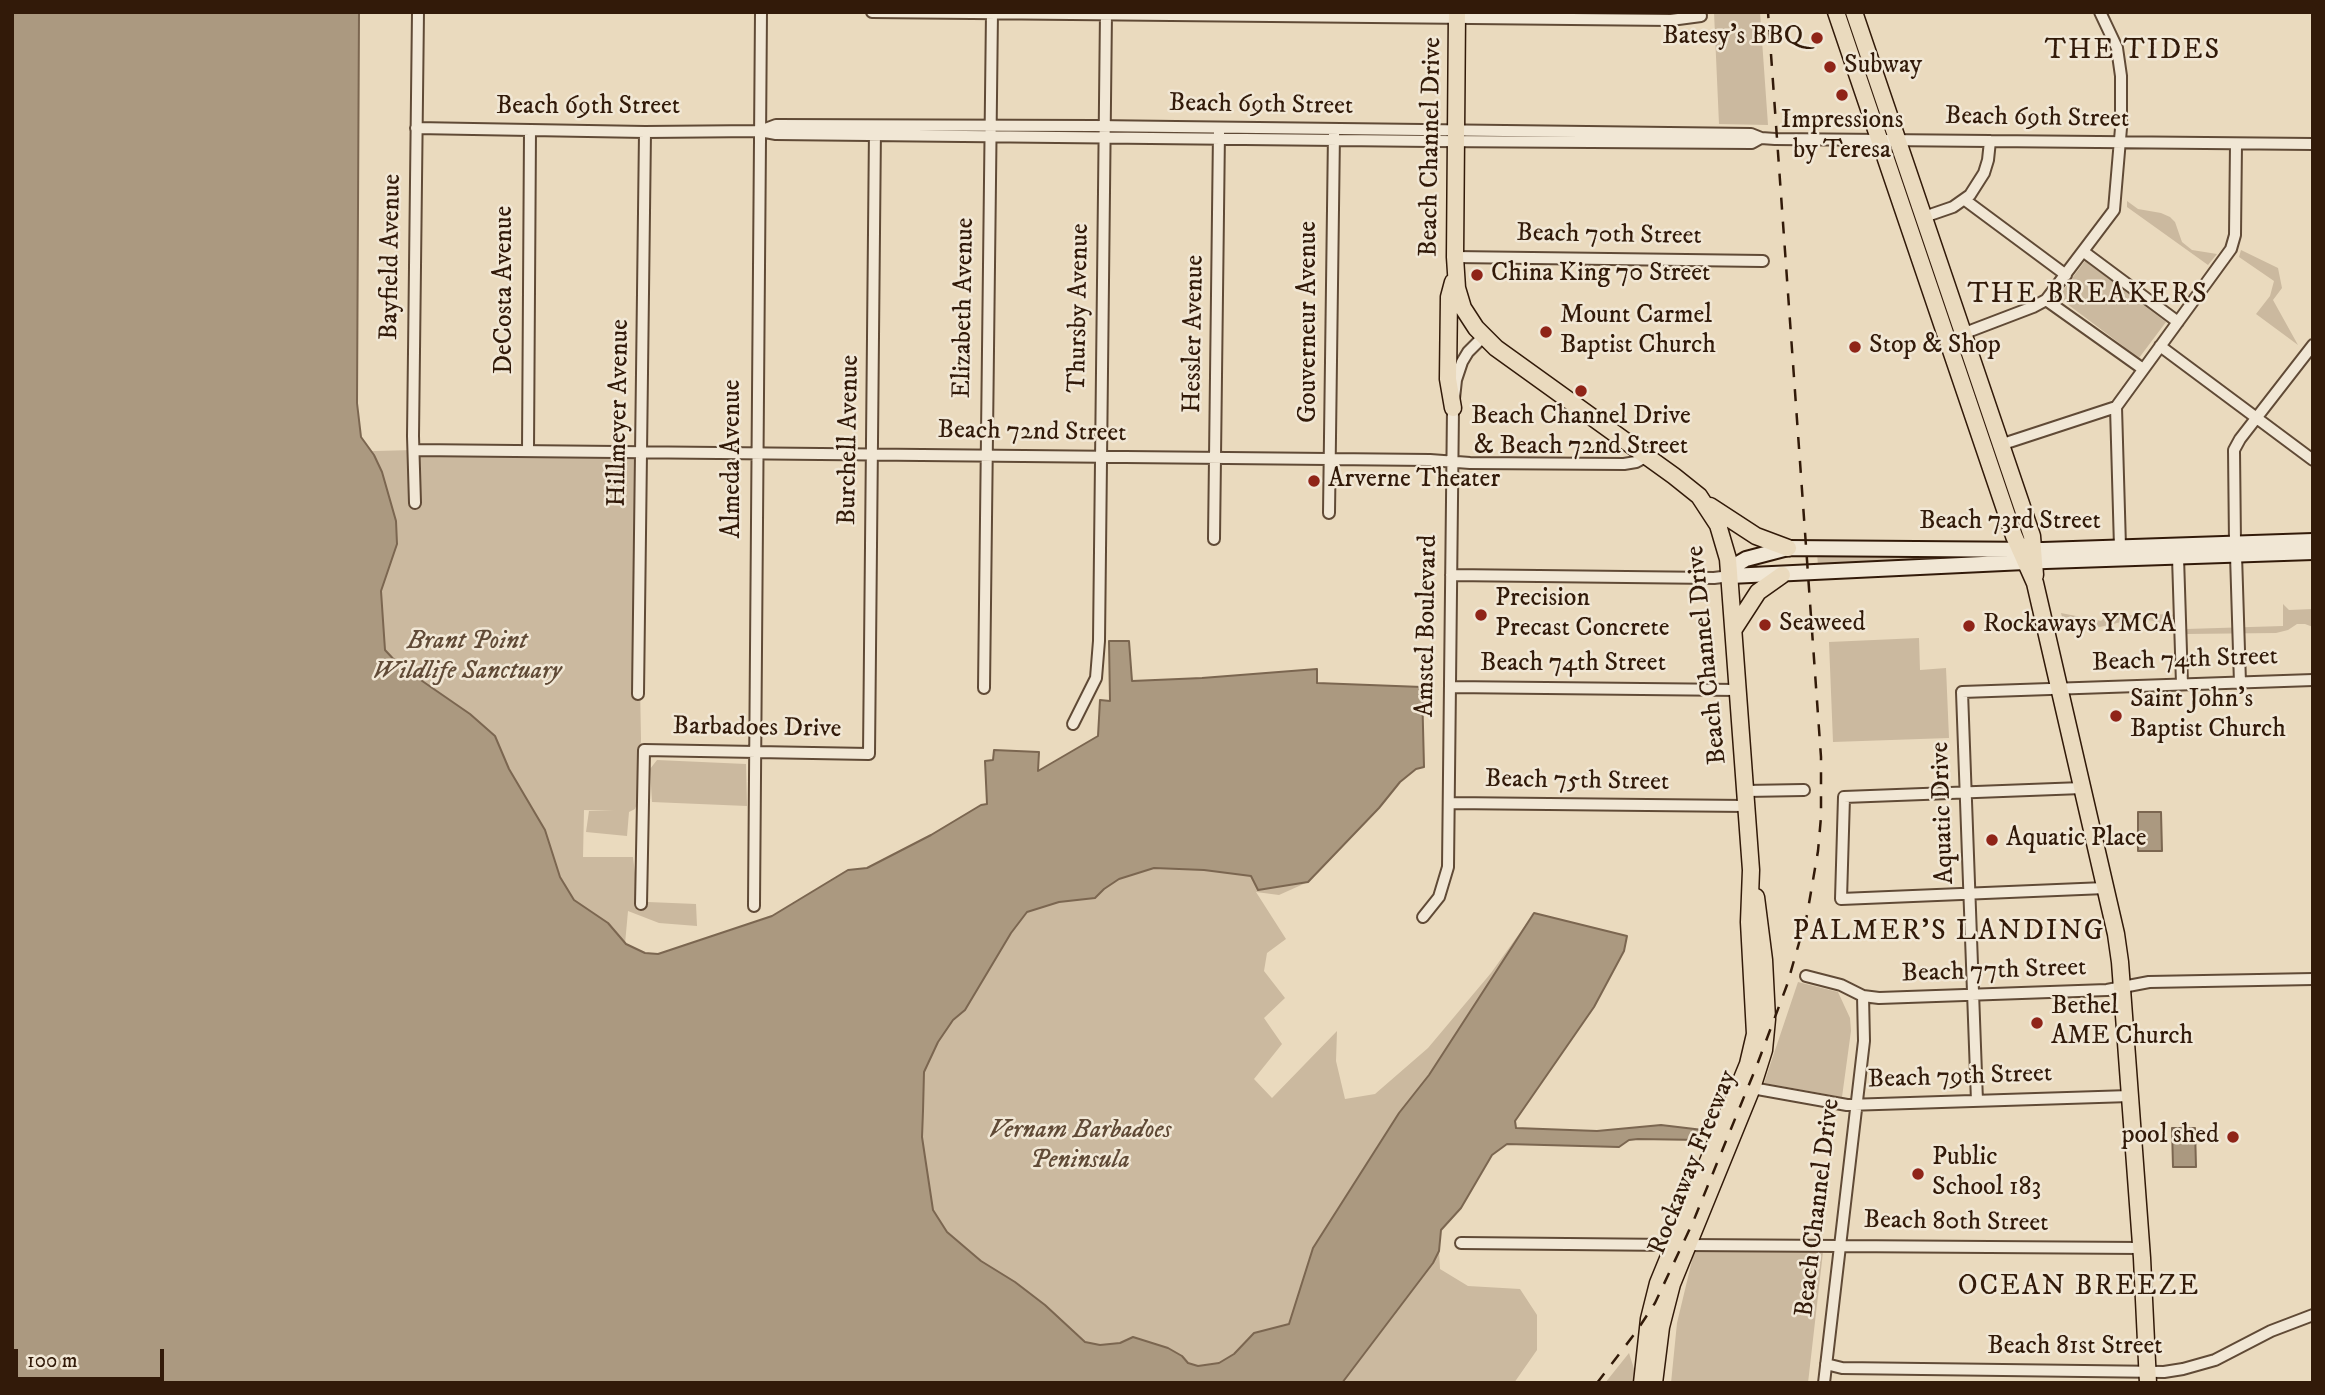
<!DOCTYPE html>
<meta charset="utf-8">
<style>
body{margin:0}
#map{position:relative;width:2325px;height:1395px;overflow:hidden;background:#eadabe;font-family:"IM FELL DW Pica",serif}
canvas{display:block}
.frame{position:absolute;inset:0;border:14px solid #321a09;pointer-events:none}
.scale{position:absolute;left:14px;top:1349px;width:150px;height:32px;box-sizing:border-box;border:4px solid #321a09;border-top:0;padding-left:9px;font-size:21px;line-height:24px;white-space:nowrap;color:#321a09;-webkit-text-stroke:5px #f1e7d5;paint-order:stroke}
</style>
<div id="map">
<canvas width="2325" height="1395"></canvas>
<div class="frame"></div>
<div class="scale">100 m</div>
</div>
<script>
const c = document.querySelector('canvas').getContext('2d');
c.lineJoin = 'round';
function fillPath(path, color) { c.fillStyle = color; c.fill(path, 'evenodd'); }
const toPath = rows => new Path2D(rows.map(r => 'M' + r).join(''));
function strokePath(path, color, width, dash) { c.strokeStyle = color; c.lineWidth = width; c.lineCap = dash ? 'butt' : 'round'; c.setLineDash(dash || []); c.stroke(path); }
function write(font, color, halo, rows, align = 'center') {
  c.font = font + ' "IM FELL DW Pica",serif'; c.lineWidth = 5; c.setLineDash([]); c.textBaseline = 'middle'; c.strokeStyle = halo; c.fillStyle = color; for (const [text, x, y, turn = 0] of rows) {
    c.save(); c.translate(x, y); c.rotate((+turn || 0) * Math.PI / 180); c.textAlign = isNaN(turn) ? turn : align; if (halo) c.strokeText(text, 0, 0); c.fillText(text, 0, 0); c.restore();
  }
}
fillPath(toPath([
 [1714,12,1760,12,1768,125,1719,124],
 [2127,201,2138,209,2161,213,2170,217,2175,222,2182,242,2192,250,2217,254,2208,265,2127,207],
 [2241,250,2278,268,2282,288,2273,300,2298,345,2256,314,2270,296,2274,281,2239,257],
 [2085,261,2166,322,2139,358,2058,297],
 [414,450,642,452,639,631,641,739,638,801,635,809,629,812,627,836,586,832,589,811,614,811,584,810,583,857,633,857,638,898,648,902,696,904,697,926,659,923,628,911,625,944,492,985,299,453],
 [1817,553,1999,554,1999,560,1818,566],
 [2283,604,2289,610,2313,609,2313,627,2305,624,2297,624,2288,630,2276,633,2186,634,2180,629,2153,621,2134,619,2100,627,2063,621,2061,613,2101,621,2106,616,2172,614,2186,629,2283,626],
 [1919,638,1920,670,1946,668,1949,738,1833,742,1829,642],
 [657,760,746,764,747,806,652,802,650,769],
 [1126,865,1251,871,1258,890,1308,882,1279,895,1256,892,1286,939,1267,953,1264,971,1285,998,1264,1018,1282,1044,1254,1079,1272,1098,1337,1031,1336,1061,1345,1099,1375,1094,1428,1048,1491,973,1534,913,1514,944,1300,1327,1237,1375,1098,1359,1014,1296,927,1213,914,1134,920,1067,998,925],
 [1798,982,1838,992,1850,1018,1851,1031,1842,1097,1764,1083],
 [1439,1251,1440,1269,1468,1286,1520,1289,1537,1315,1537,1350,1514,1383,1342,1383,1433,1263],
 [1694,1252,1823,1252,1808,1383,1671,1383,1677,1323],
 [1629,1353,1636,1375,1636,1383,1605,1383]
]), '#cbb99f');
const water = toPath([
 [12,12,359,12,357,403,361,437,374,455,382,472,396,521,397,544,381,591,385,650,399,665,470,714,495,736,509,769,545,830,560,877,574,900,608,923,626,944,645,953,658,954,772,916,848,870,867,868,931,835,981,805,987,804,985,761,993,760,994,750,1039,752,1038,771,1098,736,1100,700,1110,701,1109,641,1129,641,1132,681,1202,678,1317,669,1317,683,1422,687,1424,767,1416,769,1400,782,1379,808,1308,882,1258,890,1251,876,1204,870,1154,868,1119,879,1104,889,1095,898,1059,902,1027,912,1011,933,965,1010,953,1020,938,1042,924,1072,923,1111,922,1137,933,1210,947,1232,981,1261,1015,1282,1045,1305,1085,1342,1100,1345,1120,1343,1133,1337,1168,1348,1182,1356,1188,1363,1198,1366,1219,1363,1234,1354,1254,1333,1289,1324,1313,1248,1399,1113,1429,1075,1534,913,1627,936,1624,951,1594,1007,1515,1121,1516,1128,1597,1131,1661,1125,1703,1130,1701,1140,1638,1139,1629,1140,1619,1147,1507,1144,1492,1155,1461,1208,1441,1230,1439,1251,1433,1263,1342,1383,12,1383,12,12],
 [2138,812,2161,812,2162,851,2138,851,2138,812],
 [2172,1128,2195,1128,2196,1167,2173,1167,2172,1128]
]);
fillPath(water, '#ab9980');
strokePath(water, '#7b6650', 2);
const street = toPath([
 [872,12,1671,20,1701,16],
 [416,128,645,132,760,131,776,134,1432,141,1752,143,1761,138],
 [760,131,776,125,1094,126,1751,134,1761,138,1775,139,2313,144],
 [1965,200,2066,275],
 [1924,217,1953,207,1970,195,1984,173,1988,160,1990,141],
 [2084,252,2178,322],
 [1455,257,1763,261],
 [2046,300,2143,369],
 [1957,336,2033,307,2046,300,2114,210,2121,128,2121,76,2117,48,2100,12],
 [2160,346,2313,460],
 [2000,445,2116,407],
 [414,450,1430,460,1470,463,1624,464,1636,462,1647,456],
 [528,450,530,131],
 [415,503,413,436,418,12],
 [1329,513,1334,133],
 [1214,539,1219,132],
 [2235,543,2234,450,2240,439,2313,345],
 [2120,547,2116,407,2231,249,2235,235,2236,144],
 [2236,555,2240,683],
 [2178,557,2182,684],
 [1451,575,1714,578,1730,576],
 [1450,687,1738,690],
 [984,688,992,12],
 [638,694,645,132],
 [1073,724,1096,678,1099,641,1106,12],
 [2082,788,1844,797,1841,899,2105,888],
 [1745,791,1804,790],
 [1450,803,1746,806],
 [641,904,644,750,869,754,875,128],
 [754,906,761,12],
 [1423,917,1439,897,1448,867,1453,408,1456,380,1462,362,1468,352,1483,337],
 [1806,976,1841,985,1863,996,1879,998,2107,990,2149,982,2313,979],
 [1752,1088,1847,1105,2130,1096],
 [1977,1101,1962,692,2313,680],
 [1461,1243,1673,1245],
 [1687,1245,2141,1248],
 [1826,1364,1842,1368,2164,1372,2183,1369,2215,1360,2271,1331,2313,1315],
 [1824,1383,1864,1041,1863,996]
]);
const secondary = toPath([
 [1729,569,1746,559,1788,548,2043,550,2313,541],
 [1730,576,2046,561,2313,552]
]);
const primary = toPath([
 [1457,12,1455,257,1457,288,1463,308,1476,328,1496,348,1674,476,1699,496,1718,525,1728,559,1751,870,1749,922,1755,1034,1748,1064,1658,1283,1649,1319,1642,1383],
 [1836,12,2014,536,2035,583,2116,934,2120,962,2142,1258,2148,1383],
 [1854,12,2032,536,2035,575],
 [1453,282,1449,297,1448,379,1453,408],
 [1710,506,1756,536,1788,548],
 [1734,629,1758,592,1782,575],
 [1654,1383,1661,1327,1672,1284,1752,1088,1764,1050,1767,1019,1764,960,1756,897]
]);
strokePath(street, '#604a36', 14);
strokePath(secondary, '#321a09', 18);
strokePath(primary, '#321a09', 19);
strokePath(street, '#f1e7d5', 10);
strokePath(secondary, '#f1e7d5', 14);
strokePath(primary, '#eadabe', 16);
strokePath(toPath([
 [1597,1383,1636,1332,1655,1303,1693,1222,1757,1065,1787,985,1807,915,1818,851,1821,817,1821,757,1768,12]
]), '#321a09', 2.5, [12, 12]);
for (const [x, y, r, color] of [
 [1817,38,7,"#8f2418"],
 [1830,67,7,"#8f2418"],
 [1842,95,7,"#8f2418"],
 [1477,275,7,"#8f2418"],
 [1546,332,7,"#8f2418"],
 [1855,347,7,"#8f2418"],
 [1581,391,7,"#8f2418"],
 [1314,481,7,"#8f2418"],
 [1481,615,7,"#8f2418"],
 [1765,625,7,"#8f2418"],
 [1969,626,7,"#8f2418"],
 [2116,716,7,"#8f2418"],
 [1992,840,7,"#8f2418"],
 [2037,1023,7,"#8f2418"],
 [2233,1137,7,"#8f2418"],
 [1918,1174,7,"#8f2418"]
]) { const dot = new Path2D(); dot.arc(x, y, r, 0, 2 * Math.PI); c.fillStyle = color; c.fill(dot); strokePath(dot, '#f1e7d5', 2.5); }
write('26px', '#321a09', '#f1e7d5', [
 ["Batesy’s BBQ",1803,38,"right"],
 ["Subway",1844,67],
 ["Impressions",1842,122,"center"],
 ["by Teresa",1842,152,"center"],
 ["China King 70 Street",1491,275],
 ["Mount Carmel",1560,317],
 ["Baptist Church",1560,347],
 ["Stop & Shop",1869,347],
 ["Beach Channel Drive",1581,418,"center"],
 ["& Beach 72nd Street",1581,448,"center"],
 ["Arverne Theater",1328,481],
 ["Precision",1495,600],
 ["Precast Concrete",1495,630],
 ["Seaweed",1779,625],
 ["Rockaways YMCA",1983,626],
 ["Saint John's",2130,701],
 ["Baptist Church",2130,731],
 ["Aquatic Place",2006,840],
 ["Bethel",2051,1008],
 ["AME Church",2051,1038],
 ["pool shed",2219,1137,"right"],
 ["Public",1932,1159],
 ["School 183",1932,1189]
], 'left');
write('26px', '#321a09', '#f1e7d5', [
 ["Beach 69th Street",1261,106,1],
 ["Beach 69th Street",588,108],
 ["Beach 69th Street",2037,119,1],
 ["Beach Channel Drive",1432,147,-89],
 ["Beach 70th Street",1609,236,1],
 ["Bayfield Avenue",392,257,-89],
 ["DeCosta Avenue",506,290,-90],
 ["Elizabeth Avenue",965,308,-89],
 ["Thursby Avenue",1080,308,-89],
 ["Gouverneur Avenue",1310,322,-90],
 ["Hessler Avenue",1195,334,-89],
 ["Hillmeyer Avenue",620,413,-89],
 ["Beach 72nd Street",1032,433,1],
 ["Burchell Avenue",850,440,-89],
 ["Almeda Avenue",734,459,-90],
 ["Beach 73rd Street",2010,523],
 ["Amstel Boulevard",1428,626,-89],
 ["Beach Channel Drive",1708,655,-96],
 ["Beach 74th Street",2185,661,-2],
 ["Beach 74th Street",1573,665],
 ["Barbadoes Drive",757,729,1],
 ["Beach 75th Street",1577,782,1],
 ["Aquatic Drive",1944,813,-92],
 ["Beach 77th Street",1994,972,-2],
 ["Beach 79th Street",1960,1078,-2],
 ["Rockaway Freeway",1694,1163,-68],
 ["Beach Channel Drive",1819,1208,-83],
 ["Beach 80th Street",1956,1223,1],
 ["Beach 81st Street",2075,1348]
]);
write('italic 26px', '#604a36', '#f1e7d5', [
 ["Brant Point",467,643],
 ["Wildlife Sanctuary",467,673],
 ["Vernam Barbadoes",1080,1132],
 ["Peninsula",1080,1162]
]);
c.letterSpacing = '2px';
write('28px', '#321a09', '#f1e7d5', [
 ["THE TIDES",2133,52],
 ["THE BREAKERS",2088,296],
 ["PALMER'S LANDING",1949,933],
 ["OCEAN BREEZE",2079,1288]
]);
c.letterSpacing = '0px';
</script>
